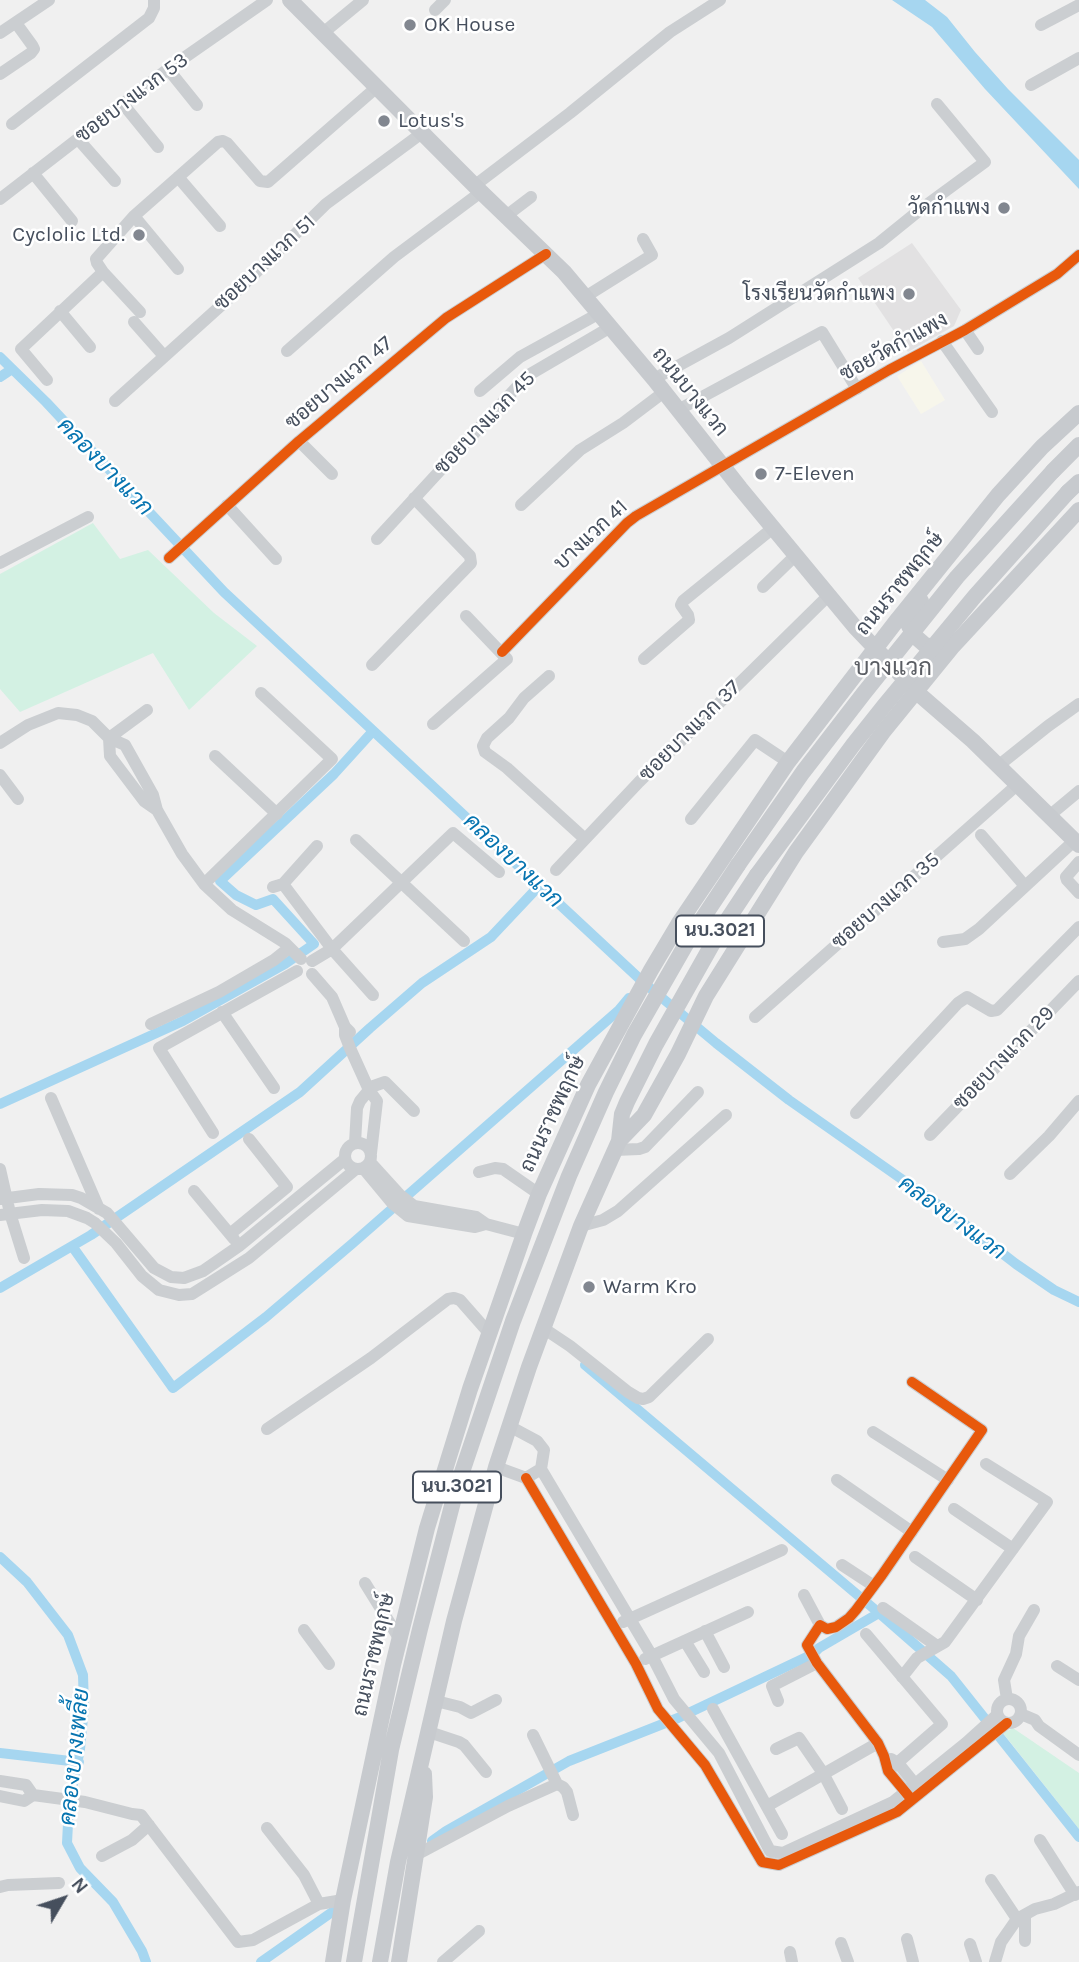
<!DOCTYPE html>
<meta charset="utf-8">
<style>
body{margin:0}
#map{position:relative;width:1079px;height:1962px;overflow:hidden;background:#f0f0f0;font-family:Karla,sans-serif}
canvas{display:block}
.north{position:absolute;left:28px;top:1864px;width:70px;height:70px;-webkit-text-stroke:5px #fff;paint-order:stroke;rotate:51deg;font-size:19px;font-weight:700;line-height:28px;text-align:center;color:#464f5d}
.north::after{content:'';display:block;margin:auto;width:24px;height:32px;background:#464f5d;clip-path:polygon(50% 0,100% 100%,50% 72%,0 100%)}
</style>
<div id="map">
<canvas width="1079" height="1962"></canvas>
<div class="north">N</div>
</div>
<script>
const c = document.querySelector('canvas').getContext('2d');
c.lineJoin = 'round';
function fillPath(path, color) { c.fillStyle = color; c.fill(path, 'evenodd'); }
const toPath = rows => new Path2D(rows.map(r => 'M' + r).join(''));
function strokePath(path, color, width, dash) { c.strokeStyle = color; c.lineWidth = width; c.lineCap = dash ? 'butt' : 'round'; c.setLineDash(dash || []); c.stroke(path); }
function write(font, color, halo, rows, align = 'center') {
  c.font = font + ' Karla,Sarabun,sans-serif'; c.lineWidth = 5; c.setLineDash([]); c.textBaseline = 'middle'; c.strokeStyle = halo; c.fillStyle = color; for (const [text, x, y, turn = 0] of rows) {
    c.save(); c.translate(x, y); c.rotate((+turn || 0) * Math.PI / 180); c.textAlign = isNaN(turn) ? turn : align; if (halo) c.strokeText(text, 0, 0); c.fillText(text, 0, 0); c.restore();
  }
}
fillPath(toPath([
 [921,361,945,400,921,414,897,376]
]), '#f7f6eb');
fillPath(toPath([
 [912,243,961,310,954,326,908,352,858,278]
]), '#e2e1e2');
fillPath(toPath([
 [93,523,120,559,148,550,214,613,257,646,189,710,153,653,20,712,0,689,0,574],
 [1013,1728,1079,1773,1079,1829,1003,1733]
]), '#d3f1e3');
fillPath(toPath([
 [892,0,925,0,947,17,975,52,1008,89,1079,160,1079,189,985,89,932,27]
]), '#a6d6f0');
strokePath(toPath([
 [0,357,46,402,224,592,643,982,716,1043,789,1100,950,1213,1016,1264,1054,1290,1079,1302],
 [0,377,12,369],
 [0,1104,183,1021,285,964,314,944,273,899,256,905,236,895,220,881,334,774,373,731],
 [72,1246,173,1388,266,1317,353,1243,619,1010,629,998],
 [0,1288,91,1235,300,1092,370,1028,422,983,491,937,540,885],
 [585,1365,879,1613,951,1676,1079,1837],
 [0,1557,27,1582,68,1635,83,1675,84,1707,80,1749,69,1804,67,1843,80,1868,113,1902,142,1951,146,1962],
 [0,1753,79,1762],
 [432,1841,446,1831,569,1761,678,1718,813,1654,819,1648,879,1613],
 [261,1962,335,1910]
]), '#a6d6f0', 10);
strokePath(toPath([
 [435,10,445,0],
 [1041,25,1079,5],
 [0,33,49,0],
 [323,33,363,0],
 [168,69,197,105],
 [0,74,31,53,34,49,32,45,16,23],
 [1031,85,1079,58],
 [123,104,158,147],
 [12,124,149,18,154,8,154,0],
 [78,139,115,181],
 [33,173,72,221],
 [178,177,220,226],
 [474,186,570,113,670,32,720,0],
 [0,199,168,69,267,0],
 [134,216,178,269],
 [506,216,531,197],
 [585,297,652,255,643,239],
 [60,311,90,347],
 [140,312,103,272,97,263,96,259,134,216,218,142,223,141,227,143,260,181,268,182,377,87],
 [134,322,164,356],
 [965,330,978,349],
 [942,341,992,412],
 [287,351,394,257,481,192],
 [654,379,729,338,879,243,921,209,985,162,937,104],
 [47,380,21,349,103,272],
 [480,391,520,357,598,314],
 [115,401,236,292,326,204,422,133],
 [678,410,822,332,857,389],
 [299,441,332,474],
 [227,505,276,559],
 [521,505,580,450,623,423,664,392],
 [377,539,527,376,609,328],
 [169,558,299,441,446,318,546,254],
 [0,563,88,517],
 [763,587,795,556],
 [502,652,627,523,636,516,889,370,965,330,1057,274,1079,255],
 [644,659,689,620,688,615,681,605,683,601,773,528],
 [372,665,471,563,470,556,414,498],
 [549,676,524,698,509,718,487,738,483,746,485,752,507,768,585,839],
 [433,724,507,659,466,616],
 [109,738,110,756,144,801,157,810],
 [109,738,147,710],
 [0,743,28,725,58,713,77,715,92,721,109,738,125,745,153,795,157,810,182,854,204,884,232,910,285,943,301,959],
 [215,756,277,814],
 [998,766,1048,726,1079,704],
 [0,775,18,799],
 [1049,816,1079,791],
 [691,819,755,740,788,762],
 [981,835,1025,886],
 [356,840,464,941],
 [1079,862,1066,877,1067,880,1079,893],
 [556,870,639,782,828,596],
 [204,884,332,759,261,693],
 [283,884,332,949,373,995],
 [273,887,283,884,317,846],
 [943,942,965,939,979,929,1074,841],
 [312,961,332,949,453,833,499,872],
 [312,974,332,997,345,1027,350,1032],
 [222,1012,274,1088],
 [755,1017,1017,785],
 [151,1024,219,992,274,960,289,948],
 [345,1027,345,1035,350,1048,369,1090,377,1101,371,1153],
 [368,1088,385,1082,414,1111],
 [51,1098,99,1209],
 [856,1113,958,1003,967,997,991,1011,997,1010,1079,927],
 [213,1133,159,1048,297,971],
 [930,1135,1079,981],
 '345 1156a13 13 0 1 1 26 0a13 13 0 1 1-26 0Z',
 [355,1143,357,1108,360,1101,369,1090],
 [615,1150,639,1149,645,1147,698,1092],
 [370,1162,400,1195,414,1206,476,1217,486,1224,524,1234],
 [363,1168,392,1203,408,1216,475,1227,486,1224],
 [0,1169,10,1213,24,1258],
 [479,1172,495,1168,503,1169,539,1194],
 [1010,1174,1049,1136,1079,1101],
 [194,1191,234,1239],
 [0,1199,39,1194,72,1195,81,1198,107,1213,154,1268,171,1277,184,1278,203,1271,239,1246,345,1159],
 [0,1215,42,1210,68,1211,87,1218,95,1223,116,1243,142,1276,159,1290,179,1295,192,1294,249,1258,356,1169],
 [581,1226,603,1220,618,1211,726,1115],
 [230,1234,287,1187,249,1139],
 [543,1328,570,1346,628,1392,638,1398,643,1399,649,1397,708,1339],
 [267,1429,371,1358,448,1299,454,1298,460,1300,489,1333],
 [873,1432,948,1480],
 [496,1467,526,1478,541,1469,544,1450,537,1441,509,1426],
 [541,1469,652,1656,674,1699,719,1753,770,1851,783,1853,893,1802,966,1743,997,1715],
 [526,1478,636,1664,658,1709,705,1765,762,1862,779,1865,897,1812,1007,1723],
 [837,1480,912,1532],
 [954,1509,1013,1549],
 [915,1557,977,1600],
 [842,1565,874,1586],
 [365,1583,399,1638],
 [804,1595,820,1625],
 [883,1608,937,1646],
 [623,1622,782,1550],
 [304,1630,329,1664],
 [705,1631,724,1667],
 [866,1634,942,1724,888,1771],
 [685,1641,704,1672],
 [645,1659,748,1612],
 [1057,1666,1079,1680],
 [902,1677,917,1658,945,1642,1047,1502,986,1464],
 '997 1711a12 12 0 1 1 24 0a12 12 0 1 1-24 0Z',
 [1007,1699,1004,1680,1016,1654,1019,1636,1034,1610],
 [436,1701,460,1707,471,1713,496,1700],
 [778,1701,772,1686,817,1663],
 [713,1709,782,1834],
 [1021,1714,1035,1720,1039,1726,1079,1755],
 [429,1732,459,1742,464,1745,486,1772],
 [533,1735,557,1784],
 [776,1749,799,1738,823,1773,842,1809],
 [891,1759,898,1763,919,1789],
 [0,1781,26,1785,33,1795,24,1801,0,1796],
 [33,1795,85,1802,132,1814,141,1815,238,1942,253,1940,319,1904,343,1900],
 [910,1797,888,1771,884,1756,878,1743,817,1663,807,1645,820,1625,827,1629,836,1627,849,1618,856,1610,882,1575,982,1430,912,1382],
 [767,1806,878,1743],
 [267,1828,304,1875,319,1904],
 [1040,1840,1075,1895],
 [416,1855,508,1806,557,1784,563,1787,567,1792,573,1815],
 [102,1856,132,1840,149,1825],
 [991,1880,1017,1919],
 [0,1887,8,1885,59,1883],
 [1025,1915,1025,1941],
 [907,1939,913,1962],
 [841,1943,848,1962],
 [970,1944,976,1962],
 [790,1952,792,1962],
 [443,1962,479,1931],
 [995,1962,1001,1942,1017,1919,1035,1909,1054,1904,1079,1892]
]), '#cbced1', 12);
strokePath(toPath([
 [290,0,481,192,564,272,654,379,740,488,855,627,920,695,973,741,1079,845],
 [1053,471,1079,445],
 [1068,492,1079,482],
 [921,601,911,619,909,626,917,638,925,645,935,647,944,643],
 [619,1141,644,1115,678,1054,706,996,796,852,883,732,953,646,1079,510],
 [333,1962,343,1900,393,1665,427,1528,470,1389,524,1234,539,1194,588,1085,651,970,679,923,788,762,898,619,998,495,1042,447,1079,413],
 [354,1962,391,1750,420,1629,456,1490,513,1321,569,1176,606,1092,634,1035,689,939,738,865],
 [380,1962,398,1862,454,1621,496,1467,529,1367,581,1226,619,1141,622,1114,627,1102,656,1044,718,934,757,875],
 [399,1962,425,1797,424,1774]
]), '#c7cace', 16);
strokePath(toPath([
 [738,865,803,772,864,693,957,577,1053,471],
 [757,875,853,745,884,706,975,596,1068,492]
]), '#c7cace', 16);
strokePath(toPath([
 [169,558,299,441,446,318,546,254],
 [502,652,627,523,636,516,889,370,965,330,1057,274,1079,255],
 [912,1382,982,1430,882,1575,856,1610,849,1618,836,1627,827,1629,820,1625,807,1645,817,1663,878,1743,884,1756,888,1771,912,1800],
 [526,1478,636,1664,658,1709,705,1765,762,1862,779,1865,897,1812,1007,1723]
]), '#e8590c', 10);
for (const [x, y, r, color] of [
 [410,25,7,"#828790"],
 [384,121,7,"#828790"],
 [1004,208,7,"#828790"],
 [139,235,7,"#828790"],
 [909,294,7,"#828790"],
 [761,474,7,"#828790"],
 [589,1287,7,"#828790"]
]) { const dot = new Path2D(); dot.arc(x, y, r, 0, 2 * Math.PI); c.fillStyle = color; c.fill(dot); strokePath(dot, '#fff', 2.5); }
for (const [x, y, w] of [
 [720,931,88],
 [457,1487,88]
]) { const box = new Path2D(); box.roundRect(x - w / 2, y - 15.5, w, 31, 5); c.fillStyle = '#fff'; c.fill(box); strokePath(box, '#464f5d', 2); }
write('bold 19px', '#464f5d', null, [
 ["นบ.3021",720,931],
 ["นบ.3021",457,1487]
]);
write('21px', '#464f5d', '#fff', [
 ["OK House",424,25],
 ["Lotus's",398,121],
 ["วัดกำแพง",990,208,"right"],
 ["Cyclolic Ltd.",125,235,"right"],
 ["โรงเรียนวัดกำแพง",895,294,"right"],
 ["7-Eleven",775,474],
 ["Warm Kro",603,1287]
], 'left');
write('21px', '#464f5d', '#fff', [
 ["ซอยบางแวก 53",132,98,-37],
 ["ซอยบางแวก 51",265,263,-43],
 ["ซอยวัดกำแพง",894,347,-29],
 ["ซอยบางแวก 47",339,383,-40],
 ["ถนนบางแวก",690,392,51],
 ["ซอยบางแวก 45",485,423,-46],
 ["บางแวก 41",591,535,-43],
 ["ถนนราชพฤกษ์",900,584,-51],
 ["ซอยบางแวก 37",690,731,-45],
 ["ซอยบางแวก 35",886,901,-41],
 ["ซอยบางแวก 29",1004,1058,-46],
 ["ถนนราชพฤกษ์",553,1114,-65],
 ["ถนนราชพฤกษ์",374,1655,-77]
]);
write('italic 23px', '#0674b0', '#fff', [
 ["คลองบางแวก",105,467,46],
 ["คลองบางแวก",513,861,43],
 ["คลองบางแวก",952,1218,36],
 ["คลองบางเพลี้ย",75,1757,-84]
]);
write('24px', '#5b5e64', '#fff', [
 ["บางแวก",893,668]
]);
</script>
